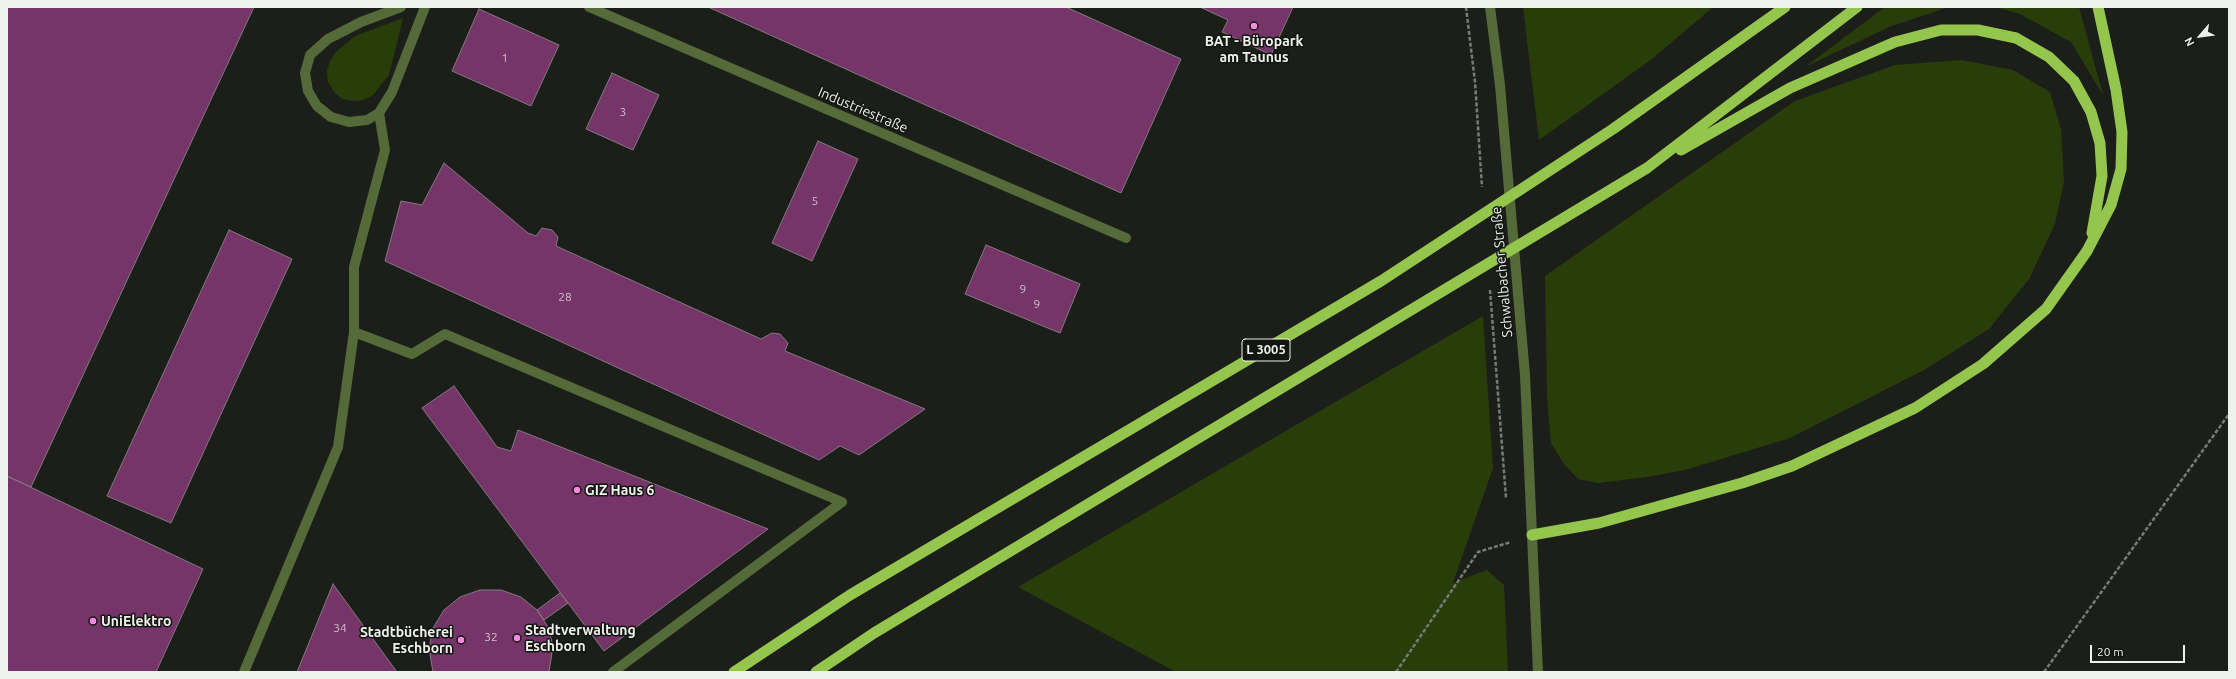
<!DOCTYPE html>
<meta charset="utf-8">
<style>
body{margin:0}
#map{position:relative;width:2236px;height:679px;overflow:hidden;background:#1c1f19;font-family:Ubuntu,sans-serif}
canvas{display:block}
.frame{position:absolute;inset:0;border:8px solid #eef1ec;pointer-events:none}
.north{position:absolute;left:2180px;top:16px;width:40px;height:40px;-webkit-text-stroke:3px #131610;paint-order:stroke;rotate:242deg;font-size:11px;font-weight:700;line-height:16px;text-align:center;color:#eef1ec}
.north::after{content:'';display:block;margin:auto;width:14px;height:18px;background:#eef1ec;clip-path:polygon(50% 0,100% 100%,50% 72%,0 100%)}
.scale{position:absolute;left:2090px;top:645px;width:95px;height:18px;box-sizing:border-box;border:2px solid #eef1ec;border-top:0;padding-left:5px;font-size:12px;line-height:14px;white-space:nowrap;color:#eef1ec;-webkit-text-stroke:3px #131610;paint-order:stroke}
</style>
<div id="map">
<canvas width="2236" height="679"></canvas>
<div class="frame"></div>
<div class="north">N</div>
<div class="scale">20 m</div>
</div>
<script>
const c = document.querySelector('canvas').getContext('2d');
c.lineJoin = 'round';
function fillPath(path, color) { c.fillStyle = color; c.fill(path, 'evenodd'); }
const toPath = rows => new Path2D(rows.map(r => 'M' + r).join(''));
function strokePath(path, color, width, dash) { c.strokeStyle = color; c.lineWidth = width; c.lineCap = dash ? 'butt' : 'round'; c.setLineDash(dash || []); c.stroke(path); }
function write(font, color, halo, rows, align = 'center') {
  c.font = font + ' Ubuntu,sans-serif'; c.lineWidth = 3; c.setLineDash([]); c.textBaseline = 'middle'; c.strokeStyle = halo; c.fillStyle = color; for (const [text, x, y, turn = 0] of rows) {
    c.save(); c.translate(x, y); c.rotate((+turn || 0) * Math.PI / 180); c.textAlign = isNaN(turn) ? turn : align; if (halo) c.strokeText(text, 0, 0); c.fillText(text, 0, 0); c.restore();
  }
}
fillPath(toPath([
 [1523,7,1713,7,1652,59,1539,140],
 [1885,7,1949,7,1889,27,1805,67],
 [1995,7,2079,7,2103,95,2071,42,2020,14],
 [403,18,389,75,373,95,363,100,353,101,342,99,334,92,328,82,327,71,330,61,336,52,355,36],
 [1961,60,2013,70,2050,92,2061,129,2064,181,2055,224,2029,279,1989,329,1924,370,1790,438,1685,470,1647,477,1598,483,1578,479,1564,464,1551,443,1547,396,1545,276,1795,101,1895,65],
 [1483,316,1493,468,1453,583,1487,570,1504,585,1508,672,1176,672,1018,587]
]), '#293d0a');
const building = toPath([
 [7,7,254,7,31,487,7,476,7,7],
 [708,7,1066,7,1181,59,1121,193,708,7],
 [1200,7,1293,7,1271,55,1222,32,1228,20,1200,7],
 [479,9,559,45,531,106,452,71,479,9],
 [612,73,659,95,633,150,586,129,612,73],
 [818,141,858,159,812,261,772,243,818,141],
 [444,163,528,233,536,236,542,228,552,230,558,237,556,246,761,339,772,333,780,334,788,343,785,351,925,409,859,455,840,446,819,460,385,261,401,201,422,205,444,163],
 [229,230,292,259,171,523,107,496,229,230],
 [986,245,1080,284,1060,333,965,294,986,245],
 [454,386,497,447,511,451,518,430,768,529,604,651,422,408,454,386],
 [7,476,203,569,156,672,7,672,7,476],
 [333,584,397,672,297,672,333,584],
 [480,590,501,590,521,597,537,610,548,627,553,646,549,672,433,672,429,649,433,628,444,610,460,597,480,590],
 [560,593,568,603,544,620,537,610,560,593]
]);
fillPath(building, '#753568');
strokePath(building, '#827a80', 1);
strokePath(toPath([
 [1466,7,1475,82,1482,187],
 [1490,290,1506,498],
 [1396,672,1478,552,1511,542],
 [2044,672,2229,414]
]), '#787b76', 2.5, [4, 2]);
strokePath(toPath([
 [354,332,412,354,445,334,842,502,613,672],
 [244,672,338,447,354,332,354,267,385,150,379,113]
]), '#546a39', 10);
strokePath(toPath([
 [401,7,361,22,328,39,310,55,305,73,308,91,317,106,331,117,349,122,367,120,379,113,392,92,425,7],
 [589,7,1126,238]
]), '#546a39', 10);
strokePath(toPath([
 [1490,7,1500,85,1525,375,1538,672]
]), '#546a39', 10);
strokePath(toPath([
 [1681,150,1790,88,1895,42,1941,30,1978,30,2016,38,2049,57,2074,81,2091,112,2100,143,2102,176,2092,233],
 [1532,535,1599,523,1742,483,1792,466,1915,408,1983,364,2046,309,2087,251,2111,205,2121,169,2122,132,2116,90,2098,7],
 [734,672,850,595,1381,281,1613,129,1785,7],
 [816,672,874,633,1647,168,1857,7]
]), '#94c64e', 11);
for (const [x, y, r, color] of [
 [1254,26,4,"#fc86e4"],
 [577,490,4,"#fc86e4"],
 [93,621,4,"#fc86e4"],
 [517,638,4,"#fc86e4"],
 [461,640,4,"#fc86e4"]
]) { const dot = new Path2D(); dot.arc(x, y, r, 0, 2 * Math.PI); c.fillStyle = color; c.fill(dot); strokePath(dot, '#131610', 1.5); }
write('12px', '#d0c2cb', null, [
 ["1",505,58],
 ["3",623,112],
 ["5",815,201],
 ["9",1023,289],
 ["28",565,297],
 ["9",1037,304],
 ["34",340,628],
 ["32",491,637]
]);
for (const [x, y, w] of [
 [1266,350,48]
]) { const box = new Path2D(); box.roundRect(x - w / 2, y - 11, w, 22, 3); c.fillStyle = '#131610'; c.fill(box); strokePath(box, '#eef1ec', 1); }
write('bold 13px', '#eef1ec', null, [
 ["L 3005",1266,350]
]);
write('bold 14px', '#eef1ec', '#131610', [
 ["BAT - Büropark",1254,41,"center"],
 ["am Taunus",1254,57,"center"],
 ["GIZ Haus 6",585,490],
 ["UniElektro",101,621],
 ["Stadtverwaltung",525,630],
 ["Eschborn",525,646],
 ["Stadtbücherei",453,632,"right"],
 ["Eschborn",453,648,"right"]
], 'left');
write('14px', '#eef1ec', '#131610', [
 ["Industriestraße",863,110,23],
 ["Schwalbacher Straße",1502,272,-95]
]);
</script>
